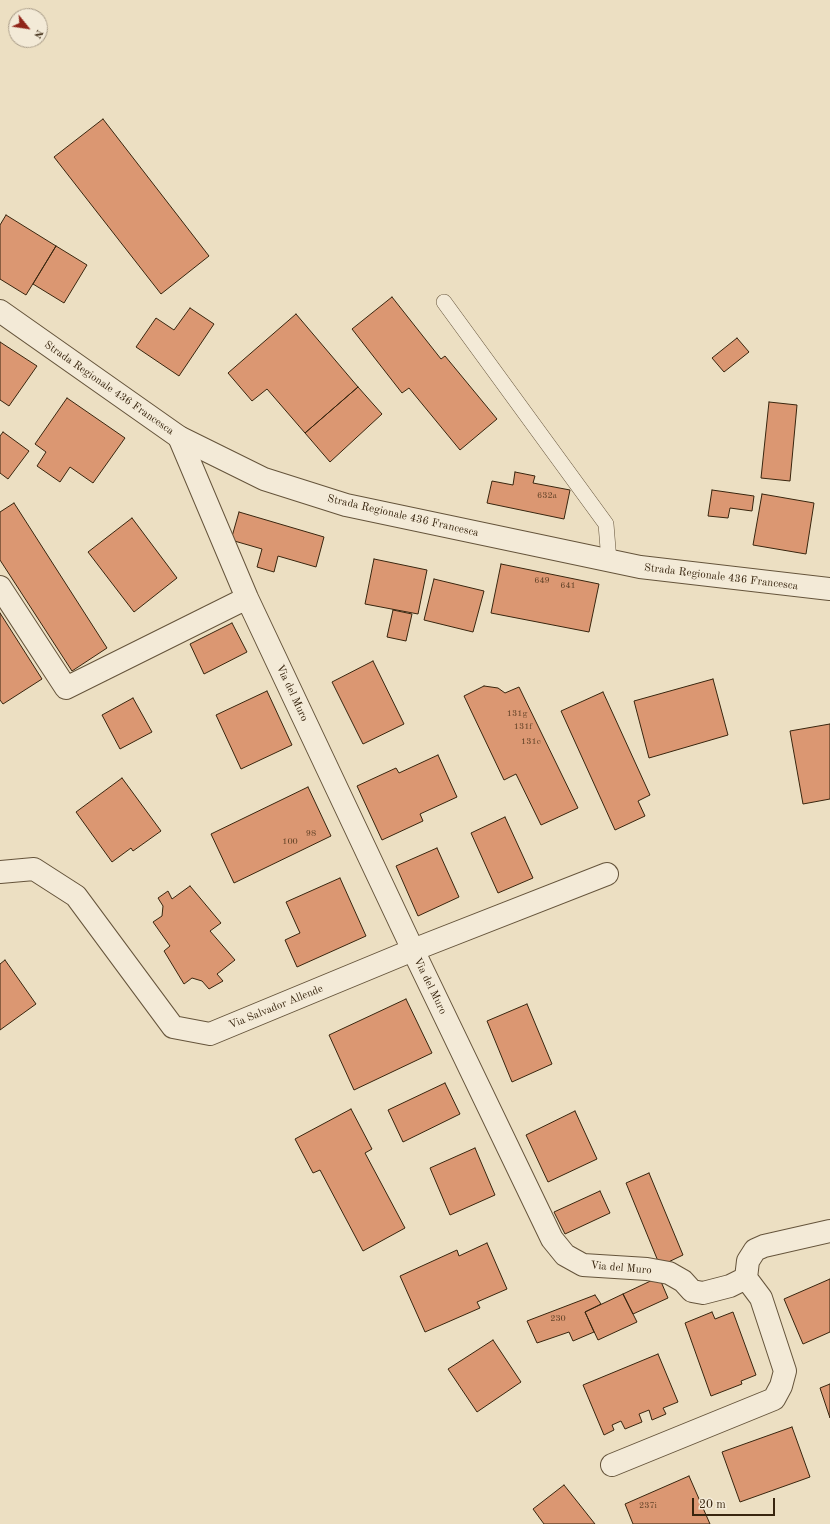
<!DOCTYPE html>
<style>
body{margin:0}
#map{position:relative;width:830px;height:1524px;overflow:hidden;background:#ecdfc2;font-family:"Old Standard TT",serif}
canvas{display:block}
.north{position:absolute;left:8px;top:8px;width:40px;height:40px;box-sizing:border-box;background:#f3ead7;border:1px solid #a89b87;border-radius:50%;rotate:120deg;font-size:11px;font-weight:700;line-height:16px;text-align:center;color:#38250e}
.north::after{content:'';display:block;margin:auto;width:14px;height:18px;background:#8f2418;clip-path:polygon(50% 0,100% 100%,50% 72%,0 100%)}
.scale{position:absolute;left:692px;top:1498px;width:83px;height:18px;box-sizing:border-box;border:2px solid #38250e;border-top:0;padding-left:5px;font-size:12px;line-height:14px;white-space:nowrap;color:#38250e;-webkit-text-stroke:3px #f3ead7;paint-order:stroke}
</style>
<div id="map">
<canvas width="830" height="1524"></canvas>
<div class="north">N</div>
<div class="scale">20 m</div>
</div>
<script>
const c = document.querySelector('canvas').getContext('2d');
c.lineJoin = 'round';
function fillPath(path, color) { c.fillStyle = color; c.fill(path, 'evenodd'); }
const toPath = rows => new Path2D(rows.map(r => 'M' + r).join(''));
function strokePath(path, color, width, dash) { c.strokeStyle = color; c.lineWidth = width; c.lineCap = dash ? 'butt' : 'round'; c.setLineDash(dash || []); c.stroke(path); }
function write(font, color, halo, rows, align = 'center') {
  c.font = font + ' "Old Standard TT",serif'; c.lineWidth = 4; c.setLineDash([]); c.textBaseline = 'middle'; c.strokeStyle = halo; c.fillStyle = color; for (const [text, x, y, turn = 0] of rows) {
    c.save(); c.translate(x, y); c.rotate((+turn || 0) * Math.PI / 180); c.textAlign = isNaN(turn) ? turn : align; if (halo) c.strokeText(text, 0, 0); c.fillText(text, 0, 0); c.restore();
  }
}
const building = toPath([
 [103,119,209,256,161,294,54,157,103,119],
 [6,215,56,246,26,295,0,279,0,225,6,215],
 [56,246,87,265,64,303,33,284,56,246],
 [392,297,441,359,445,356,497,419,460,450,409,388,402,393,352,329,392,297],
 [190,308,214,324,179,376,136,347,156,318,174,330,190,308],
 [296,314,358,387,305,433,267,389,252,401,228,373,296,314],
 [737,338,749,352,724,372,712,358,737,338],
 [0,342,37,366,9,406,0,400,0,342],
 [358,387,382,414,330,462,305,433,358,387],
 [67,398,125,438,93,483,70,467,60,482,37,466,46,452,35,444,67,398],
 [769,402,797,405,790,481,761,478,769,402],
 [3,432,29,451,8,479,0,473,0,436,3,432],
 [515,472,535,476,533,483,570,490,564,519,487,503,492,481,513,485,515,472],
 [712,490,754,496,752,511,730,508,728,518,708,516,712,490],
 [762,494,814,503,806,554,753,545,762,494],
 [14,503,107,648,72,671,0,560,0,512,14,503],
 [239,512,324,537,316,567,278,556,274,572,257,567,262,549,231,540,239,512],
 [132,518,177,578,134,612,88,552,132,518],
 [374,559,427,570,418,614,365,604,374,559],
 [501,564,599,584,589,632,491,613,501,564],
 [434,579,484,591,473,632,424,620,434,579],
 [393,610,412,614,406,641,387,637,393,610],
 [0,613,42,679,3,704,0,700,0,613],
 [232,623,247,652,204,674,190,644,232,623],
 [373,661,404,724,363,744,332,682,373,661],
 [713,679,728,735,649,758,634,701,713,679],
 [484,686,498,688,505,693,519,687,578,808,541,825,516,774,504,780,464,696,484,686],
 [267,691,292,745,241,769,216,715,267,691],
 [603,692,650,795,638,801,645,816,615,830,561,711,603,692],
 [133,698,152,732,120,749,102,715,133,698],
 [830,724,830,799,803,804,790,731,830,724],
 [438,755,457,797,420,814,423,821,382,840,357,786,396,768,399,773,438,755],
 [122,778,161,831,133,851,131,848,112,862,76,812,122,778],
 [308,787,331,836,234,883,211,834,308,787],
 [505,817,533,878,498,893,471,833,505,817],
 [437,848,459,897,418,916,396,866,437,848],
 [340,878,366,936,297,967,285,940,300,933,286,902,340,878],
 [190,886,221,923,210,931,235,960,217,974,223,981,209,989,202,981,192,978,184,984,164,951,170,946,153,922,162,916,163,906,158,898,168,891,172,899,190,886],
 [5,960,36,1004,0,1030,0,964,5,960],
 [406,999,432,1053,354,1090,329,1035,406,999],
 [527,1004,552,1064,512,1082,487,1021,527,1004],
 [445,1083,460,1114,403,1142,388,1110,445,1083],
 [351,1109,372,1149,365,1153,405,1228,363,1251,320,1170,313,1173,295,1139,351,1109],
 [575,1111,597,1159,548,1182,526,1135,575,1111],
 [475,1148,495,1195,450,1215,430,1168,475,1148],
 [649,1173,683,1255,660,1266,626,1183,649,1173],
 [600,1191,610,1213,565,1234,554,1212,600,1191],
 [487,1243,507,1289,477,1302,480,1308,425,1332,400,1276,457,1250,459,1256,487,1243],
 [659,1277,668,1298,633,1314,623,1294,659,1277],
 [830,1279,830,1332,803,1344,784,1299,830,1279],
 [623,1294,637,1322,598,1340,585,1312,623,1294],
 [595,1295,601,1304,585,1312,594,1332,573,1341,569,1332,537,1343,527,1321,595,1295],
 [712,1312,715,1319,733,1312,756,1375,741,1381,742,1384,711,1396,685,1323,712,1312],
 [493,1340,521,1382,477,1412,448,1369,493,1340],
 [658,1354,678,1402,663,1408,666,1414,652,1420,649,1410,639,1414,642,1422,625,1429,621,1421,612,1425,614,1430,604,1435,583,1385,658,1354],
 [830,1384,830,1418,820,1388,830,1384],
 [792,1427,810,1477,740,1502,722,1452,792,1427],
 [689,1476,710,1524,633,1524,625,1504,689,1476],
 [564,1485,595,1524,544,1524,533,1509,564,1485]
]);
fillPath(building, '#db9772');
strokePath(building, '#38250e', 1);
const service = toPath([
 [444,302,606,524,609,561]
]);
const minor = toPath([
 [179,437,247,598,413,950,552,1239,565,1255,583,1265,647,1269,669,1273,683,1281,692,1291,703,1293,730,1286,746,1278,748,1261,755,1250,764,1246,830,1231],
 [0,587,66,688,247,598],
 [0,872,34,869,76,896,173,1027,210,1034,413,950,607,874],
 [612,1465,774,1399,781,1386,785,1371,761,1298,746,1278]
]);
const tertiary = toPath([
 [0,311,179,437,264,479,346,505,640,567,830,589]
]);
strokePath(service, '#65543b', 16);
strokePath(minor, '#65543b', 24);
strokePath(tertiary, '#65543b', 24);
strokePath(service, '#f3ead7', 15);
strokePath(minor, '#f3ead7', 22);
strokePath(tertiary, '#f3ead7', 22);
write('9px', '#614227', null, [
 ["632a",547,496],
 ["649",542,581],
 ["641",568,586],
 ["131g",517,714],
 ["131f",523,727],
 ["131e",531,742],
 ["98",311,834],
 ["100",290,842],
 ["230",558,1319],
 ["237i",648,1506]
]);
write('11px', '#38250e', '#f3ead7', [
 ["Strada Regionale 436 Francesca",109,388,35],
 ["Strada Regionale 436 Francesca",403,516,13],
 ["Strada Regionale 436 Francesca",721,577,7],
 ["Via del Muro",292,693,65],
 ["Via del Muro",430,986,64],
 ["Via Salvador Allende",276,1007,-22],
 ["Via del Muro",621,1268,5]
]);
</script>
